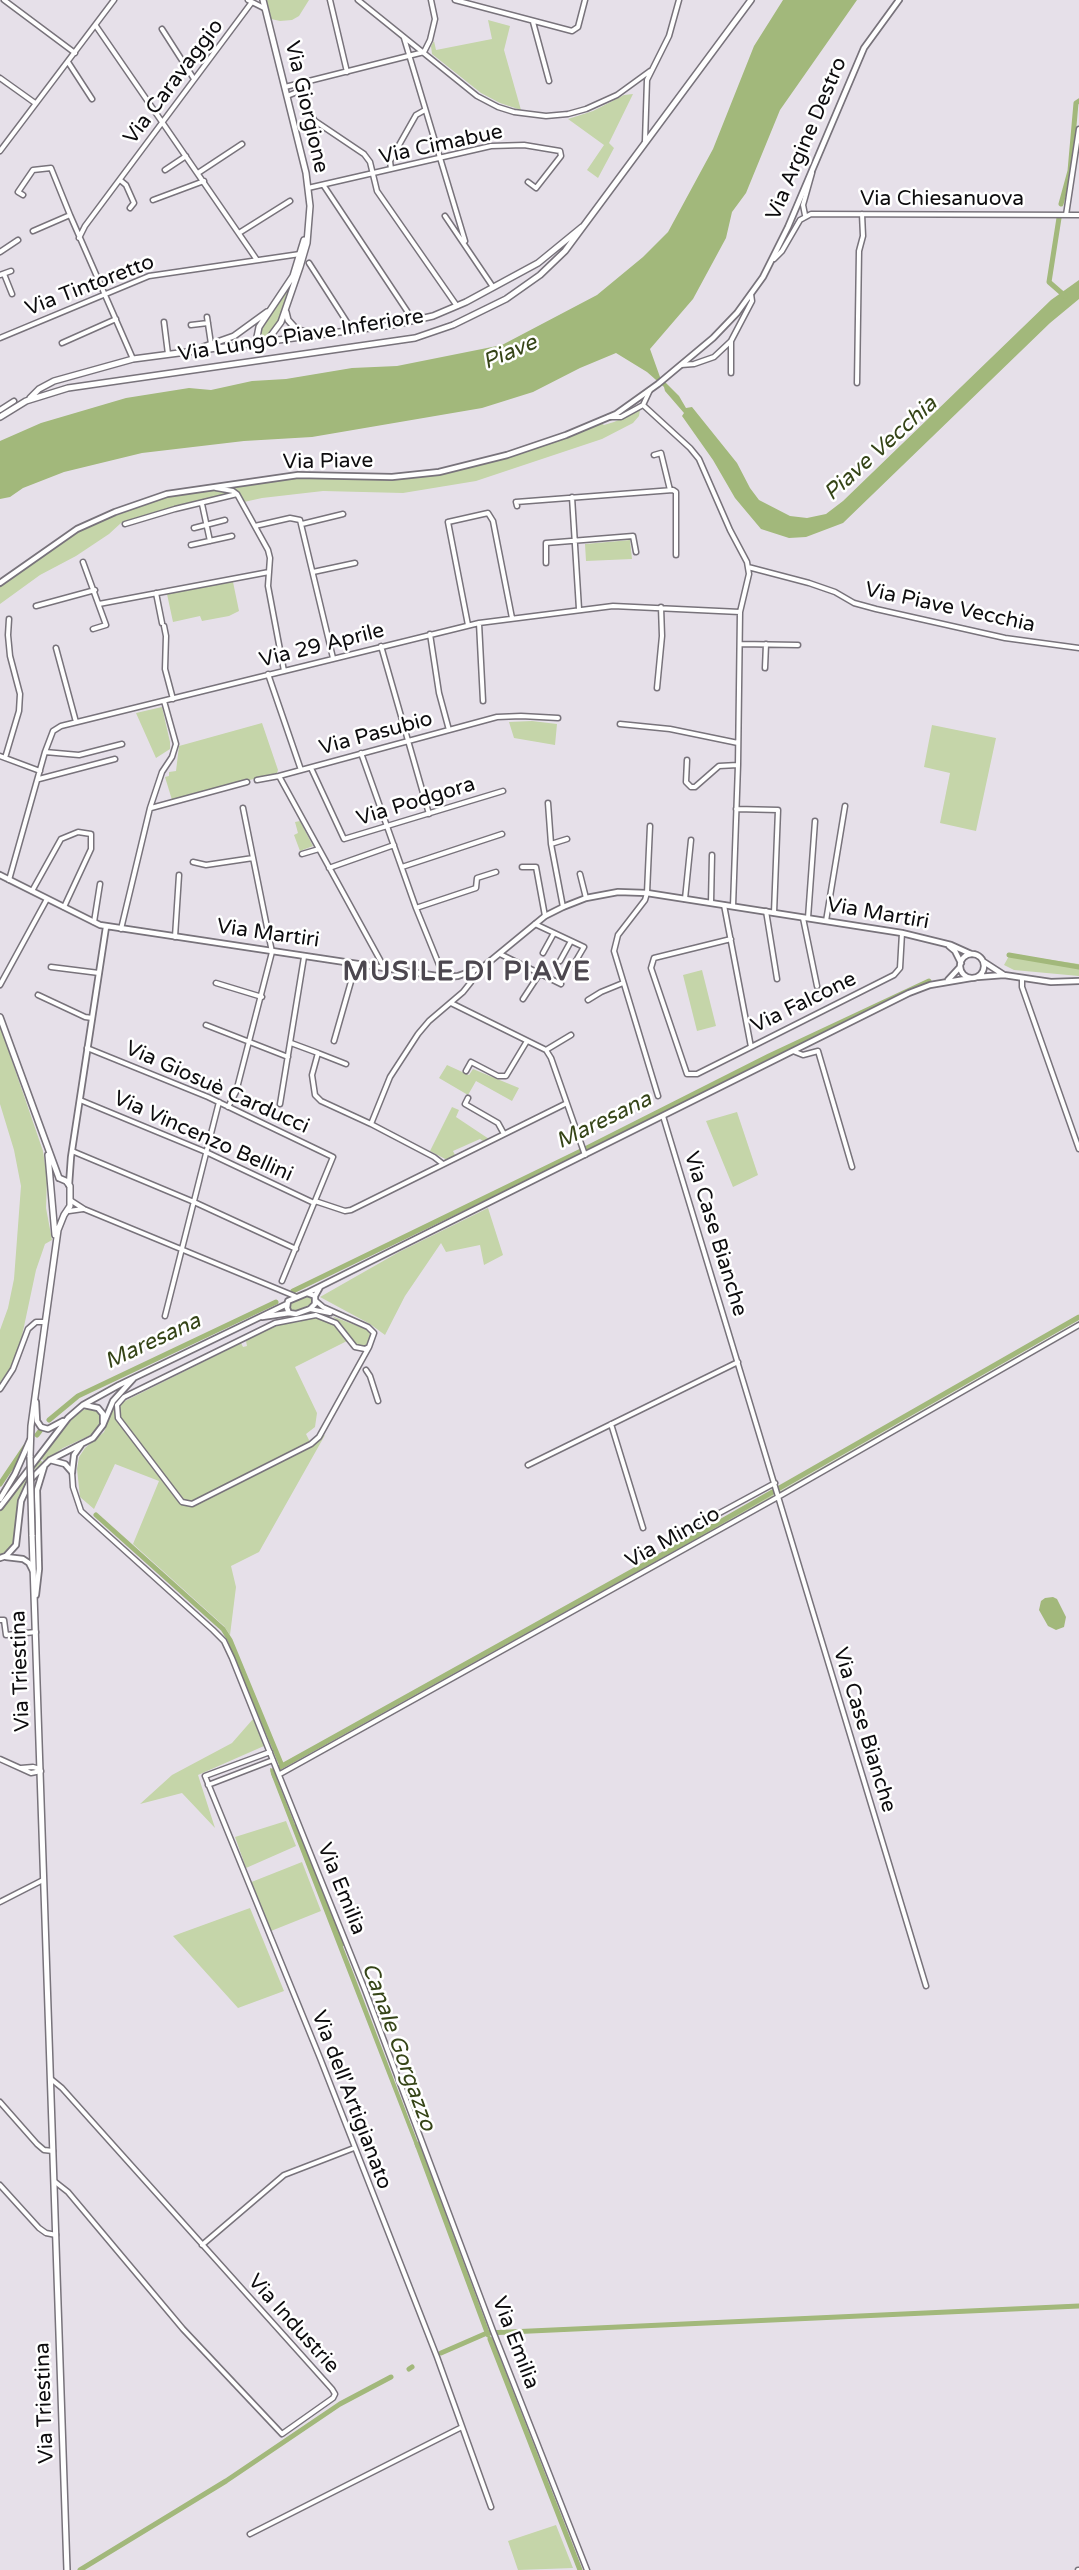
<!DOCTYPE html>
<meta charset="utf-8">
<style>
body{margin:0}
canvas{display:block;background:#e6e0e9}
</style>
<canvas width="1079" height="2570"></canvas>
<script>
const c = document.querySelector('canvas').getContext('2d');
c.lineJoin = 'round';
function fillPath(path, color) { c.fillStyle = color; c.fill(path, 'evenodd'); }
const toPath = rows => new Path2D(rows.map(r => 'M' + r).join(''));
function strokePath(path, color, width, dash) { c.strokeStyle = color; c.lineWidth = width; c.lineCap = dash ? 'butt' : 'round'; c.setLineDash(dash || []); c.stroke(path); }
function write(font, color, halo, rows, align = 'center') {
  c.font = font + ' "Varela Round",sans-serif'; c.lineWidth = 5; c.setLineDash([]); c.textBaseline = 'middle'; c.strokeStyle = halo; c.fillStyle = color; for (const [text, x, y, turn = 0] of rows) {
    c.save(); c.translate(x, y); c.rotate((+turn || 0) * Math.PI / 180); c.textAlign = isNaN(turn) ? turn : align; if (halo) c.strokeText(text, 0, 0); c.fillText(text, 0, 0); c.restore();
  }
}
fillPath(toPath([
 [266,0,309,0,299,16,292,20,280,21,271,19],
 [488,20,510,26,504,50,521,110,500,103,481,93,432,54,431,46,434,41,436,50,492,39],
 [633,94,609,143,614,148,598,178,587,170,604,145,568,119,593,111,624,95],
 [292,283,278,325,268,336,260,336,263,326],
 [640,410,639,416,633,423,602,439,476,481,403,493,323,491,262,498,244,502,235,490,221,487,306,477,384,480,450,473,508,457,601,423,604,425,614,422],
 [212,489,232,492,121,523,109,534,76,556,40,575,0,604,0,586,86,527,162,498],
 [630,540,632,559,586,561,585,544],
 [233,582,239,611,229,616,202,621,200,616,173,622,167,594],
 [162,707,170,742,170,749,156,758,136,713],
 [532,721,557,724,555,745,514,738,509,722],
 [262,723,278,770,277,773,172,800,165,777,169,776,169,772,176,771,179,746],
 [932,725,996,738,976,831,940,823,950,773,924,767],
 [300,821,313,846,300,851,294,835,298,833,295,822],
 [1010,954,1079,964,1079,976,1014,970,1004,965],
 [702,970,716,1026,697,1031,683,975],
 [0,1026,43,1151,47,1178,46,1208,52,1240,45,1244,36,1270,19,1350,0,1391,0,1330,8,1308,14,1279,21,1186,14,1150,0,1104],
 [447,1065,469,1075,473,1069,519,1088,512,1101,476,1081,468,1095,439,1078],
 [452,1107,459,1110,456,1117,489,1139,483,1141,480,1139,453,1151,455,1155,447,1160,430,1151],
 [737,1112,758,1175,733,1187,706,1121],
 [488,1208,503,1255,484,1265,480,1245,446,1252,441,1243,405,1296,385,1335,370,1324,320,1297,399,1252],
 [307,1296,312,1298,312,1304,295,1311,290,1309,292,1302],
 [332,1316,368,1330,371,1337,368,1345,364,1347,356,1345,341,1324],
 [312,1317,331,1322,347,1341,295,1367,317,1413,315,1427,306,1434,310,1442,325,1435,259,1552,231,1566,236,1587,230,1635,224,1626,133,1544,159,1481,115,1464,94,1509,80,1497,77,1469,79,1457,85,1448,104,1432,115,1404,120,1406,125,1401,241,1343,243,1347,247,1346,246,1341,276,1324,299,1322],
 [1079,1321,1079,1324,778,1495,777,1493],
 [91,1408,98,1412,101,1417,99,1427,95,1433,63,1448,44,1461,41,1458,73,1418,83,1410],
 [40,1460,43,1462,34,1470,22,1490,14,1545,6,1554,0,1555,0,1511],
 [774,1494,772,1498,680,1550,278,1772],
 [253,1719,264,1746,198,1775,215,1828,182,1793,140,1804,172,1775,232,1743],
 [286,1821,296,1846,246,1868,235,1837],
 [302,1862,321,1911,271,1931,249,1883],
 [250,1908,284,1991,238,2008,173,1936],
 [556,2525,573,2568,518,2570,508,2541]
]), '#c5d5a9');
fillPath(toPath([
 [783,0,857,0,780,110,746,193,732,212,726,238,693,299,650,349,660,377,679,396,686,408,692,407,737,463,750,488,759,500,790,516,807,518,826,514,843,501,1051,300,1079,280,1079,299,1050,323,843,523,806,537,789,538,761,529,735,498,713,460,682,416,684,413,665,391,664,387,647,372,616,353,580,368,533,392,482,408,312,437,244,441,142,453,64,472,23,488,10,497,0,499,0,441,41,423,126,398,189,388,211,390,252,381,286,379,352,368,397,366,502,345,597,295,643,257,668,232,713,149,754,46],
 [1053,1597,1057,1599,1066,1617,1064,1627,1056,1630,1048,1626,1039,1610,1041,1601,1045,1598],
 [270,1768,273,1769,353,1972,420,2148,416,2148,271,1774]
]), '#a2b87b');
strokePath(toPath([
 [1061,204,1070,171,1076,103,1079,101],
 [1059,218,1049,282,1065,296],
 [1009,955,1079,967],
 [293,1291,579,1152,769,1056,929,981],
 [49,1420,78,1396,276,1302],
 [37,1435,40,1431],
 [0,1484,25,1447],
 [96,1515,223,1629,230,1640,282,1766],
 [275,1777,273,1771,282,1766,685,1542,1079,1317],
 [296,1827,342,1944],
 [417,2144,488,2335],
 [490,2339,580,2570],
 [441,2353,487,2333,1079,2306],
 [409,2369,412,2367],
 [80,2570,226,2481,340,2404,391,2377]
]), '#a2b87b', 5);
const minor = toPath([
 [4,0,75,53],
 [248,0,264,8],
 [330,0,347,72],
 [358,0,477,96,498,107,514,112,546,116,568,114,586,109,617,95,650,71],
 [455,0,572,31,578,27,585,0],
 [533,22,549,81],
 [96,26,257,260],
 [162,29,194,79],
 [404,38,465,241],
 [68,62,92,99],
 [0,78,35,103],
 [300,84,307,108,315,121,364,154,370,162,377,191,457,306],
 [285,87,424,52,430,40,435,19,431,0],
 [287,96,302,90],
 [645,141,647,80,669,36,679,0],
 [0,151,114,0],
 [391,169,390,161,416,115,425,110],
 [165,170,186,156],
 [198,173,242,144],
 [120,180,126,185,134,203,130,208],
 [324,186,413,320],
 [308,188,491,146,524,145,560,151,561,156,536,188,528,182],
 [23,195,18,192,33,170,51,168,70,215],
 [153,200,204,181],
 [805,215,803,205,812,173],
 [1066,215,1079,129],
 [445,216,493,287],
 [33,231,70,215,133,359],
 [239,233,290,201],
 [79,238,85,226,252,2],
 [0,252,18,240],
 [774,259,782,251,800,220,811,214,1079,215],
 [309,263,352,330],
 [4,274,12,294],
 [0,275,11,271],
 [207,317,211,344],
 [164,322,168,354],
 [191,325,208,323],
 [0,338,149,276,300,254],
 [62,343,116,319],
 [681,365,694,364,714,357,731,341,752,301,751,294],
 [731,373,731,341],
 [857,383,859,251,863,236,862,214],
 [643,405,650,390],
 [0,410,14,401],
 [609,417,621,417,643,405,690,448,699,459,730,530,747,562,749,574,740,612,738,765,733,906],
 [654,455,661,453,670,490],
 [216,488,233,491,237,494,268,550,270,558,268,586,284,671],
 [572,497,579,609],
 [202,504,210,541],
 [517,506,516,502,673,490,676,492,676,555],
 [125,524,175,509,237,494],
 [302,524,343,514],
 [255,526,290,518,300,520,333,658],
 [194,528,225,520],
 [191,545,232,536],
 [83,562,106,625,93,629],
 [546,563,546,543,633,536,636,552],
 [748,567,809,583,835,592,854,603,876,609,1005,638,1079,648],
 [313,572,355,563],
 [156,593,162,623],
 [99,604,269,572],
 [36,606,95,590],
 [479,623,483,701],
 [468,625,448,522,488,513,493,521,512,618],
 [164,626,166,636,165,669,173,699],
 [430,634,439,693,449,730],
 [740,644,798,645],
 [381,646,429,814],
 [56,648,76,722],
 [765,668,766,644],
 [268,674,301,770],
 [657,688,662,636,661,607],
 [620,724,670,729,738,743],
 [45,752,79,755,122,744],
 [361,753,416,908,444,977],
 [0,756,40,771],
 [5,758,19,711,20,694,10,656,8,635,9,619],
 [687,760,686,782,691,787,695,787,719,766,738,765],
 [311,768,344,839,503,791],
 [39,779,115,759],
 [257,780,279,776],
 [548,803,551,844],
 [151,808,247,782],
 [736,809,778,810,774,913],
 [650,826,647,893,645,900,618,935,614,951,658,1096],
 [302,854,319,849],
 [193,862,206,865,253,858],
 [402,867,502,834],
 [522,867,536,867,545,916],
 [329,868,394,845],
 [580,874,586,898],
 [9,880,45,752,53,731,61,726,479,623,613,606,740,612],
 [32,891,61,839,78,832,91,834,91,849,64,907],
 [685,899,691,840],
 [711,903,712,855],
 [724,905,751,1047,894,975,900,968,902,933],
 [563,907,551,844,567,839],
 [416,908,476,888,477,878,496,872],
 [766,911,777,979],
 [803,918,817,986],
 [808,918,815,821],
 [826,921,845,806],
 [94,922,100,884],
 [535,924,584,947,574,964],
 [121,929,150,808,162,772,172,757,176,744,164,701],
 [175,937,179,875],
 [731,939,654,958,651,968,687,1074,697,1074,751,1047],
 [543,953,554,933],
 [500,954,561,984],
 [560,961,571,941],
 [51,967,99,973],
 [385,969,279,776,497,717,521,716,558,718],
 [1022,978,1022,987,1079,1149],
 [216,983,262,997],
 [0,985,47,899],
 [38,995,85,1017,92,1018],
 [523,999,540,973],
 [588,1000,601,992,623,983],
 [451,1003,546,1050,551,1058,585,1155],
 [206,1025,288,1057],
 [334,1041,356,964],
 [291,1043,318,1053,312,1075,315,1095,321,1101,371,1124],
 [87,1048,208,1097,333,1157,282,1281],
 [546,1050,571,1035],
 [793,1051,803,1055,818,1051,852,1167],
 [318,1053,346,1064],
 [466,1071,471,1062,498,1076,506,1076,527,1041],
 [468,1098,465,1104,498,1123,504,1134],
 [80,1100,206,1152,314,1203],
 [280,1104,304,957],
 [228,1107,236,1092,272,952,243,808],
 [663,1116,926,1986],
 [72,1151,194,1202,296,1249],
 [443,1164,434,1157,371,1124,390,1077,418,1034,429,1021,463,992,471,982,473,972],
 [70,1200,84,1209,297,1297],
 [315,1201,345,1211,351,1210,565,1104],
 [69,1211,83,1209],
 [316,1301,323,1307,368,1327,374,1333,369,1347],
 [310,1309,330,1313],
 [316,1315,336,1323,355,1347,365,1349,369,1347,319,1437,311,1444,192,1504,182,1502,118,1418,117,1405,124,1397,275,1323,316,1315],
 [165,1316,219,1102],
 [366,1370,370,1376,378,1401],
 [0,1389,13,1369,28,1329,36,1322,45,1322],
 [611,1424,643,1528],
 [528,1465,738,1362],
 [72,1472,73,1487,81,1511,213,1630,224,1641,232,1658,365,1990,493,2331,587,2570],
 [701,1523,775,1483],
 [0,1620,4,1620,6,1635,36,1632],
 [270,1752,205,1776,320,2058,437,2357,491,2507],
 [0,1759,31,1773,41,1771],
 [21,1768,33,1767,40,1769],
 [280,1774,778,1497,1079,1325],
 [208,1785,273,1760],
 [0,1902,43,1880],
 [51,2079,62,2088,332,2389,335,2394,333,2398,282,2434,183,2329,68,2192,54,2181],
 [0,2102,37,2144,44,2150,53,2151],
 [0,2185,39,2228,46,2233,56,2235],
 [202,2245,284,2175,354,2148],
 [250,2534,462,2427],
 [1078,2570,1079,2570]
]);
const tertiary = toPath([
 [0,583,77,529,115,512,167,494,298,475,392,477,439,472,507,455,566,435,616,414,658,384,713,338,737,313,763,277,788,227,864,48,899,0],
 [0,875,100,925,444,977,458,976,483,967,545,916,563,907,586,898,618,892,647,893,902,933,951,945,971,954],
 [949,946,955,951,961,963],
 '960 966a12 12 0 1 1 24 0a12 12 0 1 1-24 0Z',
 [984,962,1004,975],
 [978,977,1004,975,1051,982,1079,981],
 [948,980,960,967],
 [69,1185,71,1157,106,927],
 [307,1293,909,993,930,985,971,978],
 [315,1296,307,1293,288,1301,287,1308,289,1313,296,1314,310,1309,315,1304,315,1296,320,1287],
 [262,1317,289,1313],
 [36,1402,37,1421,41,1427,48,1429,63,1421],
 [84,1405,98,1408,103,1414,103,1423],
 [50,1460,65,1464,72,1472],
 [72,1472,74,1455,81,1445],
 [0,1499,15,1474,30,1440],
 [0,1507,68,1418,83,1405,119,1385,287,1304],
 [6,1557,23,1559,29,1563,33,1571],
 [0,1558,6,1556,16,1545,21,1501,31,1479,50,1460,93,1438,103,1425,113,1401,133,1379],
 [36,1595,39,1569,37,1490,44,1467]
]);
const secondary = toPath([
 [263,0,306,173,310,206,307,243,300,267,281,322,267,341],
 [286,312,288,320,297,330,313,333],
 [260,343,257,337,259,327,293,276,304,240],
 [203,347,234,336,267,312],
 [30,398,39,389,54,381,133,359,393,325,433,316,466,302,538,263,582,227],
 [0,417,26,401,68,388,415,338,453,325,506,299,540,275,565,251,751,0],
 [0,1017,59,1178],
 [48,1155,55,1235],
 [30,1457,31,1426,58,1230,64,1215,70,1206,70,1186,66,1181,59,1178],
 [32,1535,67,2570]
]);
strokePath(minor, '#78737b', 7);
strokePath(tertiary, '#78737b', 8);
strokePath(secondary, '#78737b', 8);
strokePath(minor, '#fff', 4);
strokePath(tertiary, '#fff', 4.5);
strokePath(secondary, '#fff', 5);
const secondaryBridge = toPath([
 [30,1457,32,1535]
]);
strokePath(secondaryBridge, '#78737b', 8, []);
strokePath(secondaryBridge, '#fff', 5);
write('21px', '#0d0c0e', '#fff', [
 ["Via Caravaggio",174,82,-53],
 ["Via Giorgione",306,107,77],
 ["Via Argine Destro",807,139,-67],
 ["Via Cimabue",441,145,-12],
 ["Via Chiesanuova",942,199],
 ["Via Tintoretto",90,286,-21],
 ["Via Lungo Piave Inferiore",301,336,-9],
 ["Via Piave",328,462,-1],
 ["Via Piave Vecchia",950,608,12],
 ["Via 29 Aprile",322,646,-14],
 ["Via Pasubio",376,734,-15],
 ["Via Podgora",416,802,-17],
 ["Via Martiri",878,914,10],
 ["Via Martiri",268,934,8],
 ["Via Falcone",804,1003,-26],
 ["Via Giosuè Carducci",217,1088,24],
 ["Via Vincenzo Bellini",203,1137,24],
 ["Via Case Bianche",715,1234,73],
 ["Via Mincio",673,1538,-29],
 ["Via Triestina",21,1671,-92],
 ["Via Case Bianche",864,1730,73],
 ["Via Emilia",341,1889,68],
 ["Via dell'Artigianato",351,2100,69],
 ["Via Industrie",293,2324,48],
 ["Via Emilia",515,2343,69],
 ["Via Triestina",45,2403,-92]
]);
write('italic 22px', '#354417', '#fff', [
 ["Piave",510,353,-23],
 ["Piave Vecchia",881,449,-42],
 ["Maresana",604,1121,-26],
 ["Maresana",153,1342,-25],
 ["Canale Gorgazzo",398,2047,70]
]);
c.letterSpacing = '1.5px';
write('bold 27px', '#4c474f', '#fff', [
 ["MUSILE DI PIAVE",467,973]
]);
c.letterSpacing = '0px';
</script>
